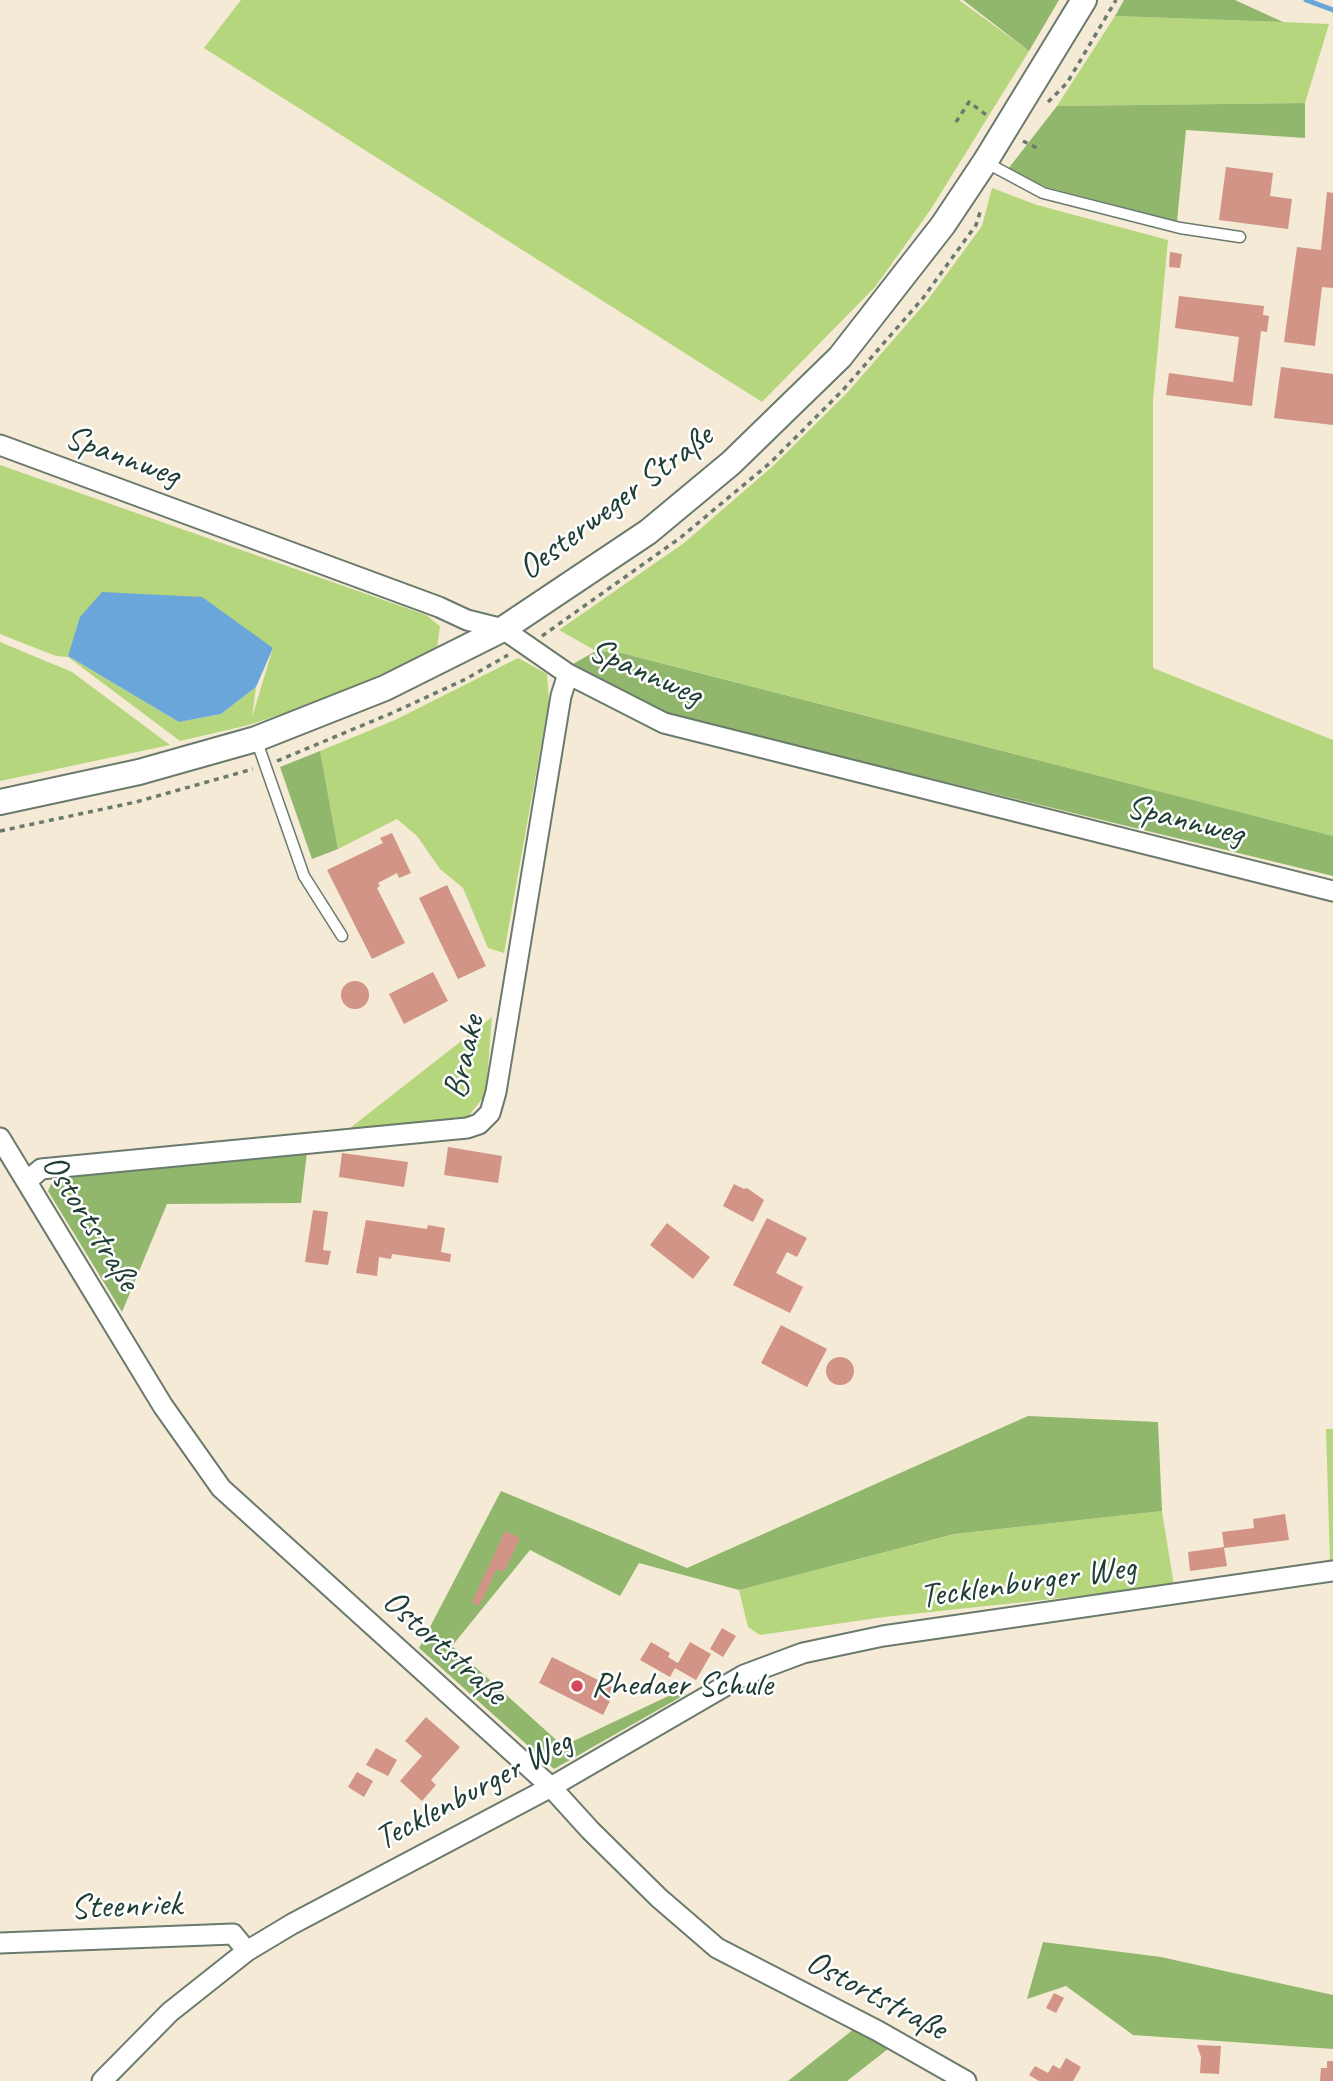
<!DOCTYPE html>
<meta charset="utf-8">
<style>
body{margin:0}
canvas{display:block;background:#f5ead5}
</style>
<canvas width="1333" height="2081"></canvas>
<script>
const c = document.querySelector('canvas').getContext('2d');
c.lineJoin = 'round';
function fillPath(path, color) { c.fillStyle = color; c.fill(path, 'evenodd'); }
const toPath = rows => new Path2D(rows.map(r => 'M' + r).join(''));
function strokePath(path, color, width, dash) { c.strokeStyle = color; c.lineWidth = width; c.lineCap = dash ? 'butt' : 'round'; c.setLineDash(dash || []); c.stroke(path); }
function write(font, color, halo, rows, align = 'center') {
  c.font = font + ' Caveat,sans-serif'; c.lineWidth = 5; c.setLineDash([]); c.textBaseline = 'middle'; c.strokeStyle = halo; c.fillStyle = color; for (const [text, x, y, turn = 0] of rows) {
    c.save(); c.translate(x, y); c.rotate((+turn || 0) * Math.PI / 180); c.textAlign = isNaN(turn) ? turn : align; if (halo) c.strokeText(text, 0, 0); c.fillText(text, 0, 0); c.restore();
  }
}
fillPath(toPath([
 [241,0,959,0,1029,51,931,209,875,287,762,402,204,48],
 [1115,16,1283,22,1329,24,1305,103,1057,106],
 [992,188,1037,205,1168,240,1153,400,1153,668,1333,740,1333,836,619,652,596,651,559,630,684,543,774,465,847,393,927,301,982,226],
 [0,465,426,615,440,626,437,648,338,695,249,725,180,741,68,657,56,656,0,634],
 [273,648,252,717,256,687,221,714,179,722,68,656],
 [0,642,72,672,170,745,0,781],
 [518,658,547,674,549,701,504,953,488,948,463,888,440,869,417,836,397,819,338,849,320,751,395,720],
 [492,1017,486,1094,463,1123,345,1132],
 [1326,1429,1333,1429,1333,1562,1330,1563],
 [1162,1511,1174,1586,884,1617,760,1635,748,1627,739,1590,956,1534]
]), '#b5d67d');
fillPath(toPath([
 [963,0,1059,0,1029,51],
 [1124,0,1235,0,1283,22,1115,16],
 [1305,103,1305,138,1186,130,1177,221,1046,187,1008,169,1057,106],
 [596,651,618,652,1333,836,1333,876,665,714,571,665],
 [320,751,338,849,312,859,280,767],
 [307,1152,301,1203,167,1204,122,1312,48,1191,55,1175],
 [1028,1416,1158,1422,1162,1511,955,1534,739,1590,639,1563,620,1596,530,1550,452,1646,563,1746,679,1691,686,1694,554,1769,419,1648,501,1491,687,1568],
 [1043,1942,1161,1957,1333,1995,1333,2049,1133,2035,1066,1986,1027,1999],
 [854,2029,888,2049,847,2081,788,2081]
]), '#90b76c');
fillPath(toPath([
 [102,592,202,597,273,648,256,687,221,714,179,722,68,656,80,617]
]), '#6ba6db');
strokePath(toPath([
 [1306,0,1333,10]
]), '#6ba6db', 5);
fillPath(toPath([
 [1226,167,1273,173,1270,196,1292,199,1288,229,1219,220],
 [1327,192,1333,193,1333,288,1322,287,1315,346,1284,342,1297,247,1321,250],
 [1170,252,1182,254,1180,268,1169,267],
 [1179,296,1264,306,1263,315,1269,316,1267,332,1261,331,1252,406,1166,395,1169,373,1233,382,1239,337,1175,328],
 [1281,367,1333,374,1333,425,1274,418],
 [392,833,411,873,399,878,397,873,378,883,380,886,377,888,405,943,372,959,327,870,383,843,380,838],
 [447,885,486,966,458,979,419,898],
 [433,972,448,1001,404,1024,389,994],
 '341 995a14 14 0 1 1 28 0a14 14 0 1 1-28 0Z',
 [448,1147,502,1156,498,1183,444,1175],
 [342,1153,408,1162,404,1187,339,1177],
 [734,1184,744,1189,747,1188,764,1200,753,1222,723,1206],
 [313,1210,328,1212,323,1250,331,1251,328,1265,305,1262],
 [767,1218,807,1238,797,1257,787,1252,776,1273,803,1287,790,1313,733,1285],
 [366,1220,427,1229,428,1225,445,1228,441,1252,451,1254,450,1262,392,1254,391,1259,379,1257,377,1276,356,1273],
 [667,1223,710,1257,693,1279,650,1245],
 [781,1325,827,1349,807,1387,761,1363],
 '826 1371a14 14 0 1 1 28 0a14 14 0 1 1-28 0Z',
 [1285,1514,1289,1540,1224,1548,1227,1566,1190,1571,1188,1552,1224,1547,1222,1532,1254,1528,1253,1519],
 [505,1531,520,1538,504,1572,497,1569,479,1606,472,1602],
 [722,1628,736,1636,723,1657,710,1649],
 [651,1642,670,1653,668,1657,678,1663,690,1642,711,1654,696,1680,675,1668,670,1677,640,1660],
 [552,1657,616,1689,603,1715,539,1683],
 [426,1717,460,1747,431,1780,436,1785,422,1801,400,1781,422,1756,405,1741],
 [376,1748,397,1760,388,1776,366,1765],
 [357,1772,373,1781,364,1797,348,1787],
 [1054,1993,1064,1998,1056,2013,1046,2008],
 [1197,2045,1221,2046,1219,2074,1200,2073,1201,2057],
 [1066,2058,1081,2067,1073,2081,1039,2081,1029,2075,1035,2066,1048,2073,1053,2065,1060,2069],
 [1327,2061,1333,2061,1333,2081,1320,2081,1321,2068,1327,2068]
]), '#d19486');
const service = toPath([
 [987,163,1043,193,1180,228,1240,237],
 [256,739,304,876,342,936]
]);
const minor = toPath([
 [0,445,439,607,467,620,503,629,568,674,664,723,1333,891],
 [0,1138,163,1406,221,1488,551,1787,590,1830,659,1898,717,1948,878,2031,966,2081],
 [27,1181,41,1169,467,1128,479,1124,490,1113,496,1092,561,696,568,674],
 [0,1943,233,1934,247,1951],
 [102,2081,170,2012,247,1951,292,1924,551,1787,744,1675,803,1653,883,1636,1333,1571]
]);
const tertiary = toPath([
 [0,802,139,772,256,739,385,688,503,629,648,532,731,463,840,357,943,225,985,162,1084,0]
]);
strokePath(service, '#6a7a6c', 13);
strokePath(minor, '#6a7a6c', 23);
strokePath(tertiary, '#6a7a6c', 28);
strokePath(toPath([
 [1048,102,1067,83,1116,0],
 [956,122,969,102,989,117],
 [1023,141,1039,149],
 [542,636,680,538,770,463,843,390,923,298,976,225,981,209],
 [277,761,392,713,466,679,508,655],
 [0,831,136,802,253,769]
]), '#6a7a6c', 3.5, [5, 5]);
strokePath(service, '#fff', 10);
strokePath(minor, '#fff', 19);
strokePath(tertiary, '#fff', 24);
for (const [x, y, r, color] of [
 [577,1686,7,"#d1495b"]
]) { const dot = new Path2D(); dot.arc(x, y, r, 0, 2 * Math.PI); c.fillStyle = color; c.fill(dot); strokePath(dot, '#fff', 2.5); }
write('35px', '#1f3d34', '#fff', [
 ["Spannweg",122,457,20],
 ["Oesterweger Straße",616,503,-37],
 ["Spannweg",645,673,24],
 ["Spannweg",1185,821,14],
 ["Braake",465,1057,-77],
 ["Ostortstraße",90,1223,58],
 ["Tecklenburger Weg",1028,1583,-8],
 ["Ostortstraße",444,1648,42],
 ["Tecklenburger Weg",474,1791,-28],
 ["Steenriek",126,1907,-2],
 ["Ostortstraße",876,1996,28]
]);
write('35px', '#1f3d34', '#fff', [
 ["Rhedaer Schule",591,1686]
], 'left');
</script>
